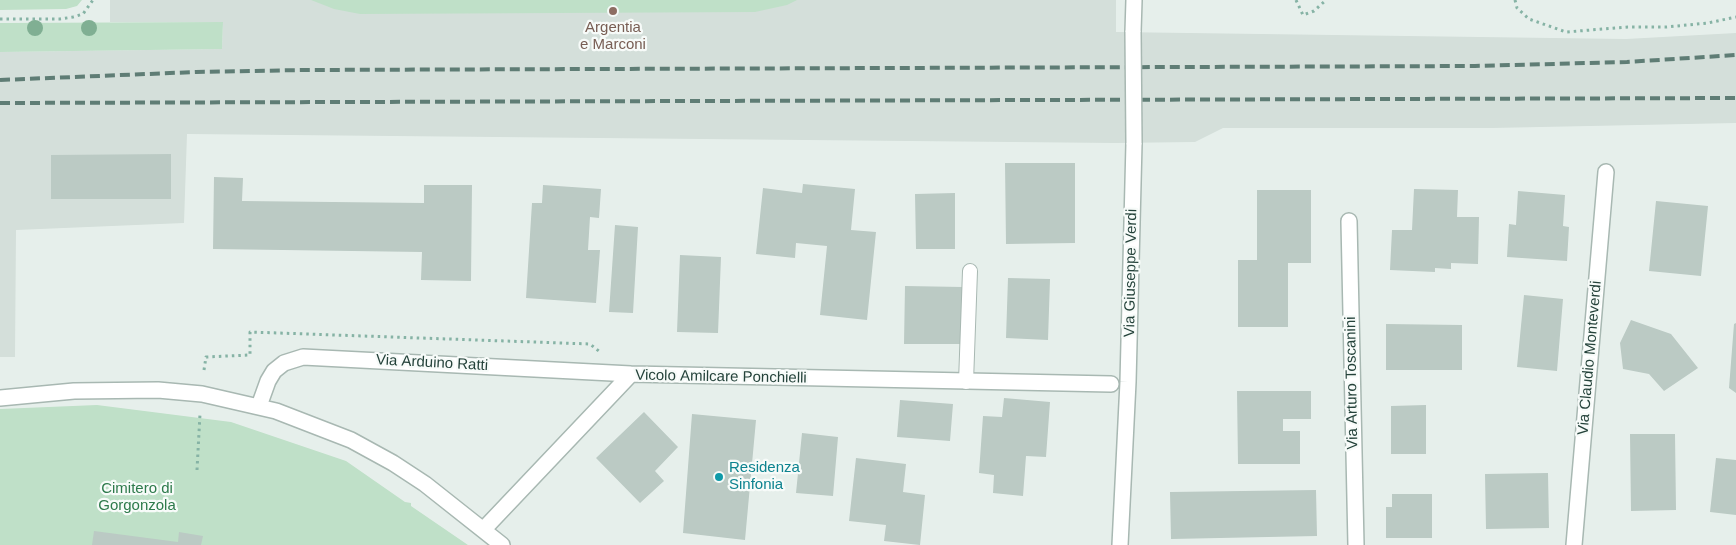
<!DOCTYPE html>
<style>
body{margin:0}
canvas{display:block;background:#e6efeb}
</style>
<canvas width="1736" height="545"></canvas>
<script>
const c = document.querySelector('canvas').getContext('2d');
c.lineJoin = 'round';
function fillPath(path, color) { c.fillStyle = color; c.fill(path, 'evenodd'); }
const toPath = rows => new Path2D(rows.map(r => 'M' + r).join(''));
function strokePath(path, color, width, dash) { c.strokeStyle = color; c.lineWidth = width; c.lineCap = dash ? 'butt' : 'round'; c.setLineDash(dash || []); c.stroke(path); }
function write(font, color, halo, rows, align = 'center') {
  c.font = font + ' Helvetica,sans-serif'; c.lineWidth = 4.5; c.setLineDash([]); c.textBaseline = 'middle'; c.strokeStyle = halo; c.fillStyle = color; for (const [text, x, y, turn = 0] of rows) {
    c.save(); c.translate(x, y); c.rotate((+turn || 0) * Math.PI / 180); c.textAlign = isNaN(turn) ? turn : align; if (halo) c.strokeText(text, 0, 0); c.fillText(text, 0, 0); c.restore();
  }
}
fillPath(toPath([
 [110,0,1116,0,1116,32,1626,39,1736,33,1736,123,1492,128,1223,128,1195,142,1115,143,187,134,184,223,16,230,15,357,0,357,0,52,222,49,223,22,110,22]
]), '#d4dfda');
fillPath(toPath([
 [0,0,82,0,77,6,66,9,0,10],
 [311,0,797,0,787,5,755,12,360,14,334,9],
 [223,22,222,49,0,52,0,23],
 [97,405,231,422,346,461,405,502,411,503,411,506,468,545,0,545,0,409]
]), '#bfe0c8');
fillPath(toPath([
 [171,154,171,199,51,199,51,155],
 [1005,163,1075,163,1075,243,1006,244],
 [214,177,243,178,242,201,424,203,424,185,472,185,471,281,421,280,422,252,213,249],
 [803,184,855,189,851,230,876,232,867,320,820,315,827,246,796,243,795,258,756,254,763,188,802,193],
 [543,185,601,189,599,218,590,217,588,250,600,250,596,303,526,298,532,203,542,203],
 [1414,189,1458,190,1457,217,1479,217,1478,264,1451,263,1451,269,1435,268,1435,272,1390,270,1392,230,1412,230],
 [1257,190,1311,190,1311,263,1288,263,1288,327,1238,327,1238,260,1257,260],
 [1518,191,1565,195,1563,226,1569,227,1567,261,1507,257,1509,224,1516,225],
 [955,193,955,249,916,249,915,194],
 [1656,201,1708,206,1701,276,1649,271],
 [615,225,638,227,633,313,609,312],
 [680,255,721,257,718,333,677,332],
 [1008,278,1050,279,1048,340,1006,338],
 [905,286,963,287,963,344,904,344],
 [1524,295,1563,299,1557,371,1517,367],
 [1631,320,1671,334,1698,368,1664,391,1649,374,1623,369,1620,343],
 [1736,323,1736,393,1729,388,1734,324],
 [1386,324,1462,325,1462,370,1386,370],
 [1237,391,1311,391,1311,419,1283,419,1283,431,1300,431,1300,464,1238,464],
 [1004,398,1050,402,1046,457,1026,456,1023,496,993,493,994,475,979,473,983,416,1002,417],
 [900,400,953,404,950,441,897,437],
 [1426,405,1426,454,1391,454,1391,406],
 [644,412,678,447,655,471,664,481,640,503,596,458],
 [692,414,756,420,745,540,683,533],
 [802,433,838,437,833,496,796,493],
 [1630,434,1675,434,1676,510,1631,511],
 [856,458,906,464,903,492,925,495,920,545,884,541,886,525,849,521],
 [1716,458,1736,460,1736,515,1710,512],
 [1548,473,1549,528,1486,529,1485,474],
 [1316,490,1317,536,1171,539,1170,492],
 [1392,494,1432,494,1432,538,1386,538,1386,507,1392,507],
 [94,531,178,542,179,532,203,536,201,545,92,545]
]), '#bbcac4');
const lane = toPath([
 [966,382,970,271]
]);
const street = toPath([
 [1133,32,1134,0],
 [1349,221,1356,545],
 [0,398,74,391,158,390,202,394,276,411,351,440,393,463,425,484,502,545],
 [259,406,268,381,274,371,284,363,303,357,631,374,1111,384],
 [483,530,631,374],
 [1120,545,1128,382,1134,143],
 [1574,545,1606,172]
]);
strokePath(lane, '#a8b8b2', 16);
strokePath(street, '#a8b8b2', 18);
strokePath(toPath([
 [1296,0,1303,15,1314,11,1326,0],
 [1515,0,1517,8,1529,19,1566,32,1628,27,1666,27,1708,23,1736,17],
 [0,19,60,19,73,17,83,14,93,0],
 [204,370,206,357,250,355,250,332,590,344,600,352],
 [197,470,200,414]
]), '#86b3a5', 3, [2.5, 4]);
strokePath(lane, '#fff', 14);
strokePath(street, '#fff', 15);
strokePath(toPath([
 [0,80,196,72,305,70,1475,66,1627,62,1736,55],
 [0,103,1736,98]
]), '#5f7d75', 4, [10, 5]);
const streetBridge = toPath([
 [1133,32,1134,143]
]);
strokePath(streetBridge, '#a8b8b2', 18, []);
strokePath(streetBridge, '#fff', 15);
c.fillStyle = '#80af93';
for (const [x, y] of [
 [35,28],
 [89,28]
]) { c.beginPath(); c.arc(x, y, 8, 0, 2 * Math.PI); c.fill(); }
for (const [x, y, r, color] of [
 [613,11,5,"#8d6e63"],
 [719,477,5,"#0f9aa8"]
]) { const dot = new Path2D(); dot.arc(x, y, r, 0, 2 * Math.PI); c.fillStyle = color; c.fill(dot); strokePath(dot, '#f7fbf9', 2); }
write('15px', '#785e54', '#f7fbf9', [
 ["Argentia",613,28],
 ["e Marconi",613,45]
]);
write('15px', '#24423a', '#f7fbf9', [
 ["Via Giuseppe Verdi",1131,273,-89],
 ["Via Claudio Monteverdi",1590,358,-85],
 ["Via Arduino Ratti",432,363,3],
 ["Vicolo Amilcare Ponchielli",721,377,1],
 ["Via Arturo Toscanini",1352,383,-91]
]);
write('15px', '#0d838f', '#f7fbf9', [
 ["Residenza",729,468],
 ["Sinfonia",729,485]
], 'left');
write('15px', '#2d7a4b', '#f7fbf9', [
 ["Cimitero di",137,489],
 ["Gorgonzola",137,506]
]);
</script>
